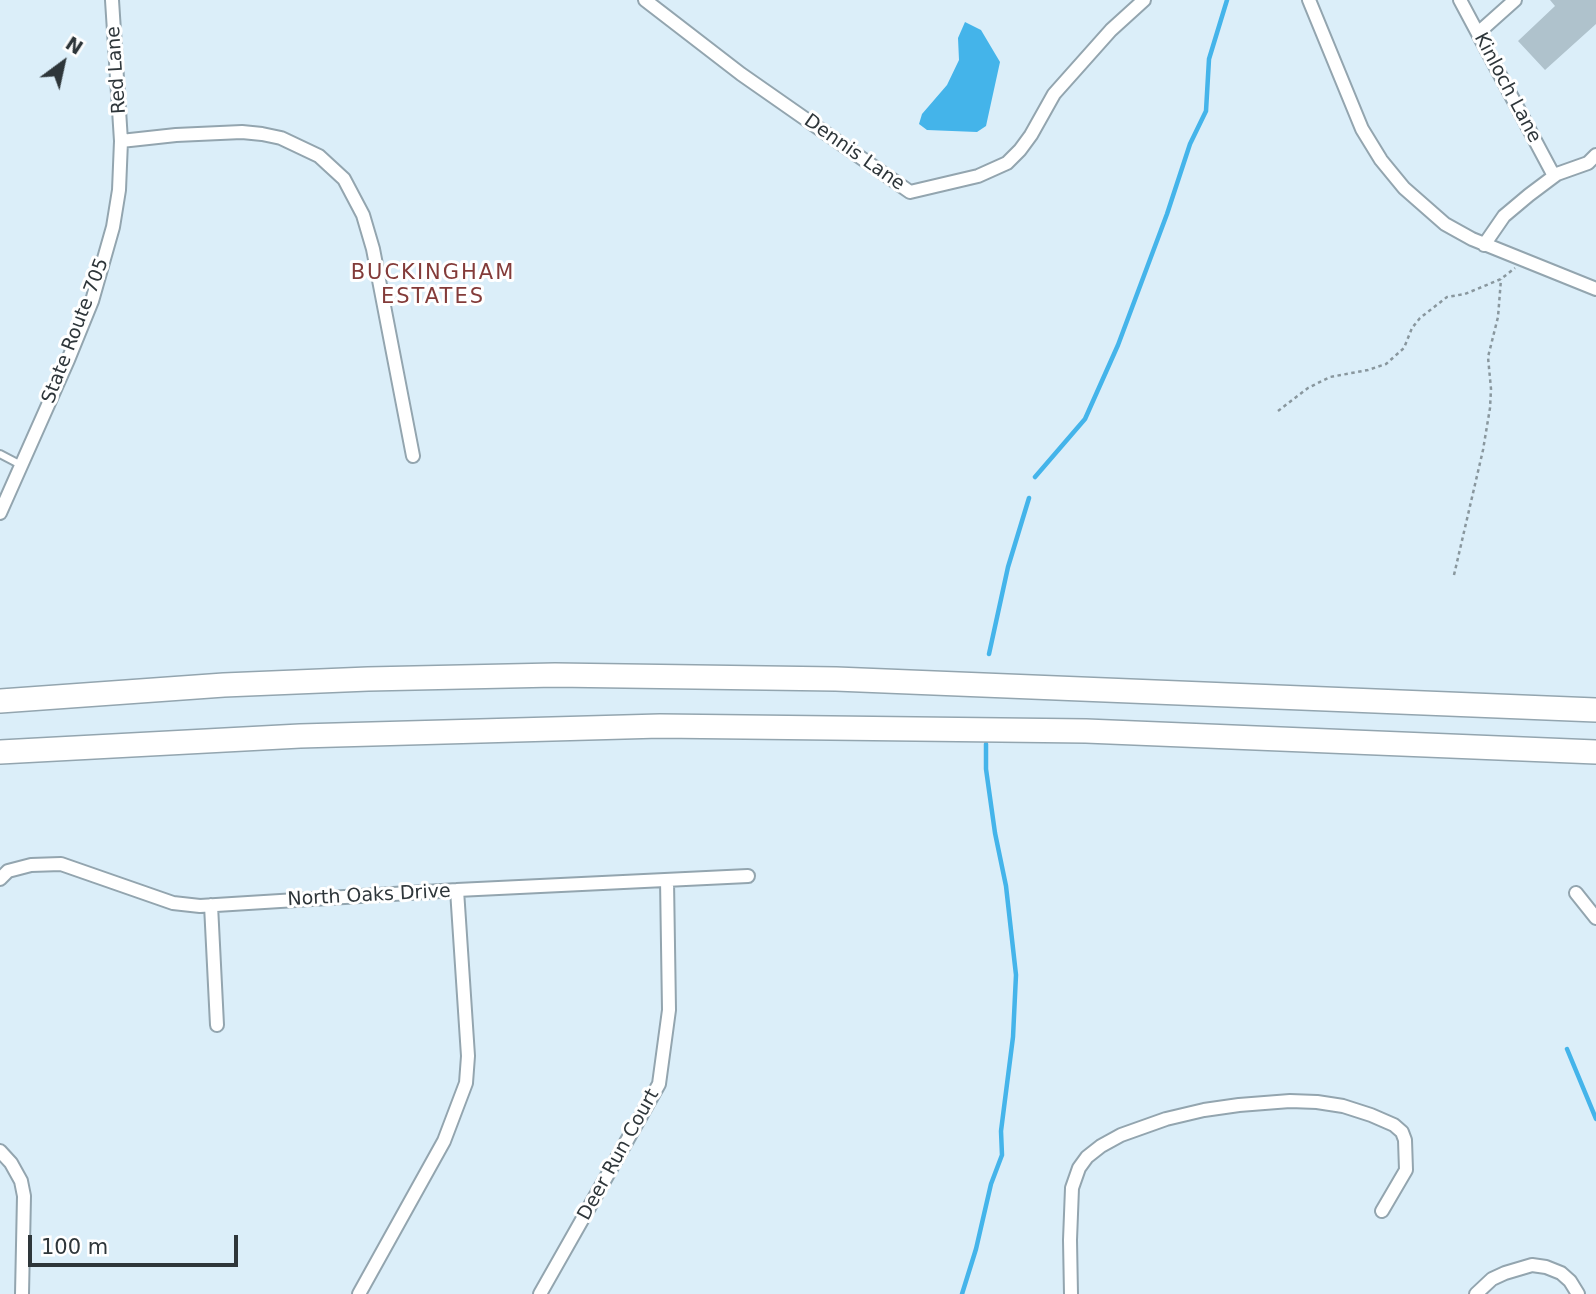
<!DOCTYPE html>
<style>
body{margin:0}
#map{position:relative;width:1596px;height:1294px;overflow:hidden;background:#dbeef9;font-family:"DejaVu Sans",sans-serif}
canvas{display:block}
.north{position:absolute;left:28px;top:28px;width:70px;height:70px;-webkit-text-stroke:5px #fff;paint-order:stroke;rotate:33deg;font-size:19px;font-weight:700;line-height:28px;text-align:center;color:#2e363a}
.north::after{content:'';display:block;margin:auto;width:24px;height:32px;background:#2e363a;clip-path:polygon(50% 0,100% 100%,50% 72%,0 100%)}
.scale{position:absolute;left:28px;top:1235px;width:210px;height:32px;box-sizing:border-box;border:4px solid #2e363a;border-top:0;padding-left:9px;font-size:21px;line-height:24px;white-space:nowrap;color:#2e363a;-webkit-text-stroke:5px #fff;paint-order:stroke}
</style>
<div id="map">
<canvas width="1596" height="1294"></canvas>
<div class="north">N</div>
<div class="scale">100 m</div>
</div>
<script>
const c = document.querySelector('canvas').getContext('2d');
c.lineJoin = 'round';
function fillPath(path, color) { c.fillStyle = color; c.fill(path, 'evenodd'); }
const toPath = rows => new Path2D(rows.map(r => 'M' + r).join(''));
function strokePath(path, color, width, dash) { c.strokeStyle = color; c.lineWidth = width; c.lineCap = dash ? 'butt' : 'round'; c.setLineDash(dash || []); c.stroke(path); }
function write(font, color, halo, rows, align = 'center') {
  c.font = font + ' "DejaVu Sans",sans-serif'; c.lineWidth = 6; c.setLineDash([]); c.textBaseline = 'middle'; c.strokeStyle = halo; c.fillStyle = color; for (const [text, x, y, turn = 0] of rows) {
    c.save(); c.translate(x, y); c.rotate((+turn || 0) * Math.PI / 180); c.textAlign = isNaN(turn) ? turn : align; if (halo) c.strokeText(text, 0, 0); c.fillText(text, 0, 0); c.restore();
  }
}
fillPath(toPath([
 [965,22,981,30,1000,62,986,126,977,132,927,130,919,124,922,114,947,85,959,60,958,38]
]), '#44b4ea');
strokePath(toPath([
 [1035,477,1085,419,1118,345,1167,214,1190,144,1206,111,1209,59,1227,0],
 [989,654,1008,567,1029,498],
 [1567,1049,1596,1119],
 [962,1294,976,1249,991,1184,1002,1155,1001,1131,1013,1037,1016,975,1006,886,995,833,986,769,986,744]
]), '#44b4ea', 4.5);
fillPath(toPath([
 [1550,0,1596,0,1596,24,1545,70,1518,41,1555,6]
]), '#afc2cc');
const lane = toPath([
 [0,454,21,465]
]);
const street = toPath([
 [645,0,741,74,910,192,978,176,1007,163,1020,150,1031,135,1054,94,1111,30,1144,0],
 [1309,0,1362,129,1381,160,1404,188,1445,224,1472,239,1596,289],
 [1460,0,1554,176],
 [1478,33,1515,0],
 [121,141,176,135,242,132,262,134,281,138,319,156,344,179,363,215,373,249,413,456],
 [1484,245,1504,216,1529,195,1557,174,1588,163,1596,155],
 [0,513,68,360,92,301,113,227,119,190,121,141,112,0],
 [0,879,8,871,31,865,61,864,173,903,200,906,457,890,748,876],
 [1576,893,1596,918],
 [211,905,217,1025],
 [0,1151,11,1163,21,1181,24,1196,22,1294],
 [359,1294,444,1141,466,1083,468,1056,457,890],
 [540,1294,659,1084,669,1010,667,880],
 [1071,1294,1070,1240,1072,1188,1079,1168,1087,1157,1101,1146,1121,1135,1166,1119,1204,1110,1239,1105,1290,1101,1317,1102,1343,1106,1371,1115,1394,1125,1402,1132,1405,1140,1406,1170,1382,1211],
 [1476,1294,1492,1279,1505,1273,1532,1265,1546,1267,1561,1273,1570,1281,1578,1294]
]);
const highway = toPath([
 [0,701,224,685,368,679,555,675,836,679,1596,710],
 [0,752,300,736,660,726,1086,731,1596,752]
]);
strokePath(lane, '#93a5af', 10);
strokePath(street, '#93a5af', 16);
strokePath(highway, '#93a5af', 26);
strokePath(toPath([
 [1278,411,1308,388,1330,377,1368,370,1386,364,1404,348,1412,328,1420,318,1447,297,1465,294,1501,279,1515,268],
 [1454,575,1483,450,1490,408,1491,389,1488,357,1498,317,1501,279]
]), '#89979e', 2.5, [3.5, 3.5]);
strokePath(lane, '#fff', 6);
strokePath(street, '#fff', 12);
strokePath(highway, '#fff', 23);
write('19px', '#2e363a', '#fff', [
 ["Red Lane",117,70,-94],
 ["Kinloch Lane",1507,88,62],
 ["Dennis Lane",854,153,35],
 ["State Route 705",76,331,-69],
 ["North Oaks Drive",369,896,-3],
 ["Deer Run Court",619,1155,-61]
]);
c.letterSpacing = '2px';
write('21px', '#833b39', '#fff', [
 ["BUCKINGHAM",433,274],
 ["ESTATES",433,298]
]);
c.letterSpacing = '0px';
</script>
